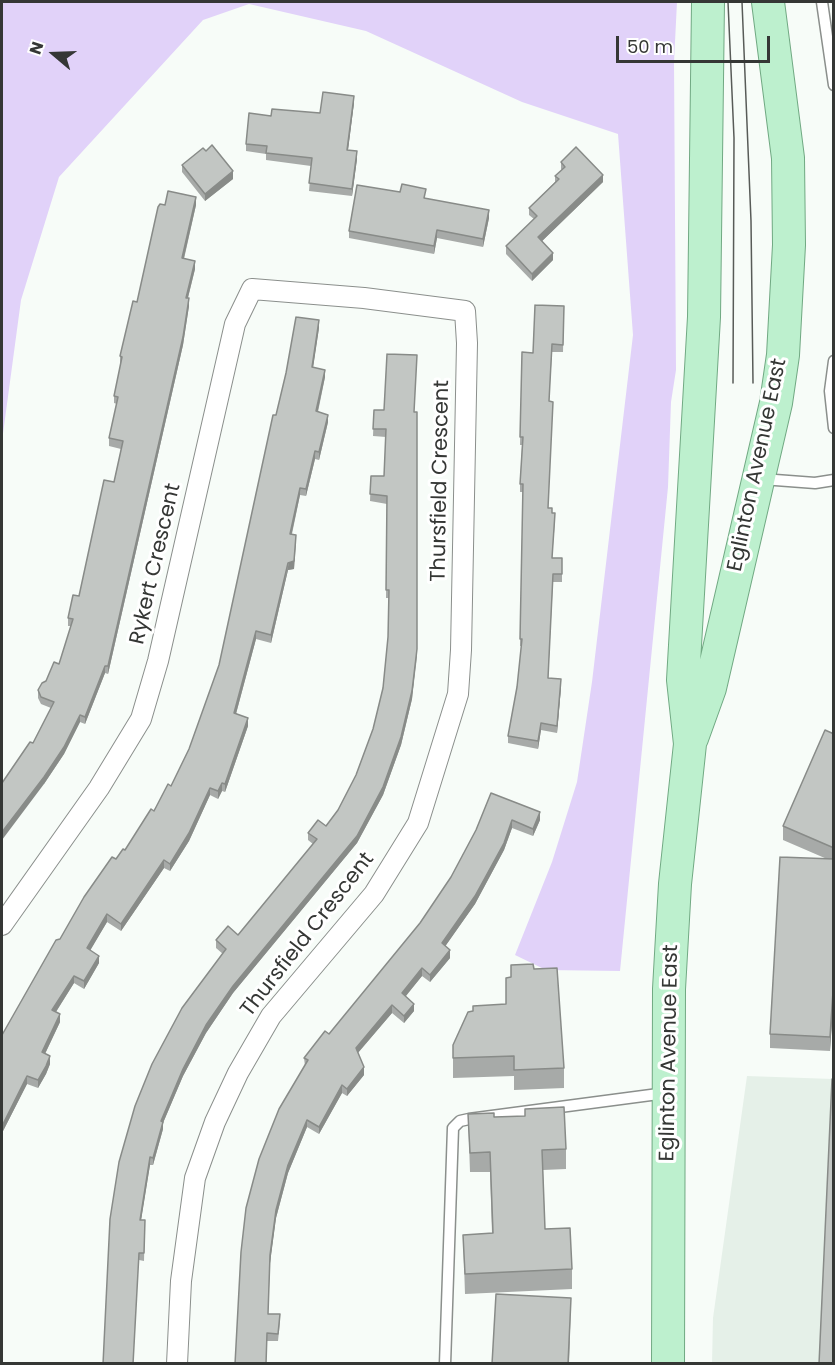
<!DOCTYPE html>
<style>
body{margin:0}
#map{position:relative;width:835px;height:1365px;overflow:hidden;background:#f7fcf8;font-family:Poppins,sans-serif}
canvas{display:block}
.frame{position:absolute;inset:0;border:3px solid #353735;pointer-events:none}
.north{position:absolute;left:24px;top:24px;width:60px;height:60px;-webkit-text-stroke:4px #fff;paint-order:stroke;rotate:289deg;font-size:16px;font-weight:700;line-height:24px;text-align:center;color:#353735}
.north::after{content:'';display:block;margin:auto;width:21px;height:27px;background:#353735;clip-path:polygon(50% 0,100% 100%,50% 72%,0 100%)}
.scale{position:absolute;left:616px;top:36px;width:154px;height:27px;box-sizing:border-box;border:3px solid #353735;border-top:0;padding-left:8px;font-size:18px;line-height:21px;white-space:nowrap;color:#353735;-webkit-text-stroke:4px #fff;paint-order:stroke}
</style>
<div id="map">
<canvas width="835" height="1365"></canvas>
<div class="frame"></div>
<div class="north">N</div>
<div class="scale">50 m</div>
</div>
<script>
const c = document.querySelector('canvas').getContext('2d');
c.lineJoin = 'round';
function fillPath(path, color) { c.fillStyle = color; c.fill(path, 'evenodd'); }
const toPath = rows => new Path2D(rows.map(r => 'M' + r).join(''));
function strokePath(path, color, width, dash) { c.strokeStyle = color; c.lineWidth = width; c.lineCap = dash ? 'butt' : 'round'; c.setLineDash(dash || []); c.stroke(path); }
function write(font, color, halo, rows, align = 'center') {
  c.font = font + ' Poppins,sans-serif'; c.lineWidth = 6; c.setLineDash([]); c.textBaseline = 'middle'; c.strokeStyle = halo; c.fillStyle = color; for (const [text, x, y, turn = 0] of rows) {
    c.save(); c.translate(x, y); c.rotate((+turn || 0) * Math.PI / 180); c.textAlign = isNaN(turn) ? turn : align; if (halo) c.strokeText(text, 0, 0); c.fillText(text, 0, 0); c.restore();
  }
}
fillPath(toPath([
 [747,1076,833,1079,833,1363,712,1364,713,1318]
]), '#e5f0e8');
fillPath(toPath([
 [2,2,677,2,674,62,676,370,671,402,668,487,620,971,546,970,515,955,552,862,577,782,592,682,633,335,618,134,522,102,366,31,249,4,203,20,59,177,21,300,2,441]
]), '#e1d2f9');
const lane = toPath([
 [822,2,834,85],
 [834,361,830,391,834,428],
 [762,479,815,483,834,480],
 [445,1364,453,1128,460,1121,469,1119,666,1093]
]);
const street = toPath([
 [2,925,99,788,141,719,158,661,235,324,252,289,364,298,465,311,467,343,461,650,458,694,418,823,374,894,271,1016,238,1073,215,1122,195,1178,181,1281,177,1364]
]);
const primary = toPath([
 [692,738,710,688,776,403,783,355,789,245,788,158,768,2],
 [668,1364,669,989,675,884,690,744,683,680,704,317,708,2]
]);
strokePath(lane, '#8b8f8c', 13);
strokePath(street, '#8b8f8c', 22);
strokePath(primary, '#71a983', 34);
strokePath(lane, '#fff', 10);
strokePath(street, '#fff', 20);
strokePath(primary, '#bdf0ce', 32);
strokePath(toPath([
 [728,2,734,138,733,383],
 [742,2,751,221,753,383]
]), '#585b58', 1.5);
fillPath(toPath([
 [354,103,348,150,357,159,352,196,309,191,311,166,266,160,266,154,246,151,246,144,271,116,320,113],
 [206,151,233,179,205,201,182,172,182,165],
 [561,162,603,182,542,241,553,260,532,281,506,254,506,246,534,219,529,215,529,208,555,182,555,176,562,170,561,169],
 [426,198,489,218,483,247,437,238,434,254,349,238,349,231],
 [165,205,196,205,184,259,195,269,188,298,189,306,183,345,108,674,105,673,85,724,80,722,64,754,44,784,33,743,51,708,41,704,38,698,38,690,59,664,71,626,68,626,68,618,79,596,114,482,121,449,109,446,109,438,117,404,114,403,114,396,121,364,120,364,120,356,137,302],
 [564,306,563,352,552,352,549,401,548,508,552,513,555,521,552,558,562,558,562,582,553,582,548,678,561,687,557,733,541,730,538,749,508,743,508,736,517,687,522,646,520,646,520,639,523,492,520,492,520,484,522,445,520,445,522,352,533,353],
 [319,328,313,367,325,377,318,412,328,422,319,460,315,459,306,496,300,495,292,534,296,543,294,569,288,570,271,643,256,639,236,714,248,726,225,792,222,791,218,799,210,795,189,841,170,871,164,868,121,931,107,922,90,950,99,963,84,989,74,983,56,1012,60,1022,45,1054,50,1064,46,1074,38,1088,27,1084,2,1133,2,1035,60,939,116,859,125,850,171,786,189,749,219,665,276,415],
 [374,410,414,412,417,657,412,699,401,745,383,795,357,843,233,993,206,1033,183,1076,163,1123,163,1129,153,1165,150,1165,141,1220,145,1220,144,1261,139,1260,110,1219,223,954,216,948,216,940,238,935,313,844,308,840,308,833,326,826,338,810,356,775,373,729,383,688,388,637,389,598,386,598,387,504,370,501,371,476,384,476,386,437,373,436],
 [834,734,834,991,830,1051,770,1048,770,1034,827,859,783,840,783,826],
 [491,793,540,820,533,836,512,828,504,850,475,904,445,946,450,958,430,982,422,976,405,996,414,1011,404,1023,392,1013,358,1053,364,1075,347,1096,342,1093,319,1134,307,1127,288,1173,276,1218,270,1263,268,1314,280,1322,278,1341,267,1341,235,1364,305,1066,304,1058,329,1034,420,923,451,877,476,830],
 [534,969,564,1068,564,1088,514,1090,514,1076,453,1078,453,1045,473,1011,506,1004,511,977],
 [468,1114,494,1117,566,1149,566,1169,543,1170,545,1229,572,1269,572,1289,465,1294,463,1235,492,1233,490,1172,470,1172]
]), '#a7aaa8');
fillPath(toPath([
 [354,96,354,103,347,158,347,150],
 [357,151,357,159,352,196,352,189],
 [233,171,233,179,205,201,205,194],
 [603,175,603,182,538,245,538,237],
 [196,197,196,205,182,266,182,258],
 [489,210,489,218,483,247,483,239],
 [437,230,437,238,434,254,434,246],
 [553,253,553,260,532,281,532,274],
 [195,261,195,269,186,305,186,298],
 [189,298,189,306,183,345,108,674,108,666],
 [319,320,319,328,312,375,312,367],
 [325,370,325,377,316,419,316,411],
 [328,415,328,422,319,460,319,452],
 [315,451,315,459,306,496,306,489],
 [300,488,300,495,290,541,290,534],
 [296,535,294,569,288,570,271,643,271,635],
 [256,631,256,639,234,721,234,713],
 [417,649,412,699,401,745,383,795,357,843,233,993,206,1033,183,1076,163,1123,163,1129,153,1165,153,1158,161,1121,183,1069,206,1025,233,986,357,836],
 [105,666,105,673,85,724,85,717],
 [561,679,561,687,557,733,557,726],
 [80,715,80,722,64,754,44,784,2,840,2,832],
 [248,718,248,726,225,792,225,784],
 [541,723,541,730,538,749,538,741],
 [222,783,222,791,218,799,218,791],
 [210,788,210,795,189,841,170,871,170,864],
 [540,812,540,820,533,836,533,829],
 [512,820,512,828,504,850,475,904,442,951,442,943],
 [164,860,164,868,121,931,121,924],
 [107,914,107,922,87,956,87,948],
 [450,950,450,958,430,982,430,975],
 [99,956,99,963,84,989,84,981],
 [422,968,422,976,402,1001,402,993],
 [74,976,74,983,52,1018,52,1010],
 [834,976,834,991,830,1051,830,1037],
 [414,1004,414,1011,404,1023,404,1016],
 [392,1005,392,1013,356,1055,356,1048],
 [60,1014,60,1022,42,1060,42,1052],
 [50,1056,50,1064,46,1074,38,1088,38,1080],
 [364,1067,364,1075,347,1096,347,1089],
 [27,1076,27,1084,2,1133,2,1126],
 [342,1085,342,1093,319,1134,319,1127],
 [307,1120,307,1127,288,1173,276,1218,270,1263,270,1255,276,1210,288,1165],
 [150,1157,150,1165,140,1227,140,1220],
 [571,1298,569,1364,568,1364]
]), '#888b88');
const building = toPath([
 [323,92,354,96,347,150,357,151,352,189,309,183,312,158,266,153,267,146,246,144,249,113,271,116,272,109,320,113,323,92],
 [212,145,233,171,205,194,182,165,203,148,206,151,212,145],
 [576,147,603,175,538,237,553,253,532,274,506,246,537,216,529,208,559,179,555,176,565,167,561,162,576,147],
 [402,184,426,189,424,198,489,210,483,239,437,230,434,246,349,231,357,185,400,192,402,184],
 [168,191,196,197,182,258,195,261,186,298,189,298,183,337,108,666,105,666,85,717,80,715,64,747,44,777,2,832,2,783,30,742,33,743,54,702,41,697,38,690,42,683,46,681,54,662,59,664,73,619,68,618,73,595,79,596,104,480,114,482,123,441,109,438,118,397,114,396,122,357,120,356,133,301,137,302,158,207,160,204,165,205,168,191],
 [535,305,564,306,563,345,552,344,549,401,553,402,548,508,552,508,552,513,555,513,552,558,562,558,562,574,553,574,548,678,561,679,557,726,541,723,538,741,508,736,517,687,522,639,520,639,523,484,520,484,523,437,520,437,522,352,533,353,535,305],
 [296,317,319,320,312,367,325,370,316,411,328,415,319,452,315,451,306,489,300,488,290,534,296,535,294,561,288,563,271,635,256,631,234,713,248,718,225,784,222,783,218,791,210,788,189,833,170,864,164,860,121,924,107,914,87,948,99,956,84,981,74,976,52,1010,60,1014,42,1052,50,1056,46,1066,38,1080,27,1076,2,1126,2,1035,56,940,60,939,84,897,112,857,116,859,123,849,125,850,151,809,154,811,168,784,171,786,189,749,219,665,273,415,276,415,286,373,296,317],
 [387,354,417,355,414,412,417,412,417,649,412,691,401,737,383,787,357,836,233,986,206,1025,183,1069,161,1121,163,1122,153,1158,150,1157,140,1220,145,1220,144,1253,139,1253,133,1364,103,1364,110,1219,119,1162,135,1106,152,1064,182,1008,226,949,216,940,228,926,238,935,317,839,308,833,318,820,326,826,338,810,356,775,373,729,383,688,388,637,389,590,386,590,387,496,370,494,371,476,384,476,386,429,373,429,374,410,384,410,387,354],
 [825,730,834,734,834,848,783,826,825,730],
 [491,793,540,812,533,829,512,820,504,843,475,896,442,943,450,950,430,975,422,968,402,993,414,1004,404,1016,392,1005,356,1048,364,1067,347,1089,342,1085,319,1127,307,1120,288,1165,276,1210,270,1255,268,1314,280,1314,278,1334,267,1333,266,1364,235,1364,241,1252,246,1208,259,1159,279,1109,308,1060,304,1058,325,1031,329,1034,420,923,451,877,476,830,491,793],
 [780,857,834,859,834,976,830,1037,770,1034,780,857],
 [533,964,534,969,557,968,564,1068,514,1070,514,1056,453,1058,453,1045,468,1012,473,1011,473,1006,506,1004,506,978,511,977,511,965,533,964],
 [832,1079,834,1079,834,1364,819,1364,832,1079],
 [564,1107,566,1149,542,1150,545,1229,570,1228,572,1269,465,1274,463,1235,493,1233,490,1152,470,1153,468,1114,494,1113,494,1117,525,1116,525,1109,564,1107],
 [496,1294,571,1298,568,1364,492,1364,496,1294]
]);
fillPath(building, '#c2c6c3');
strokePath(building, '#888b88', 1.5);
write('21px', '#353735', '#fff', [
 ["Eglinton Avenue East",758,465,-78],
 ["Thursfield Crescent",441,481,-89],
 ["Rykert Crescent",156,564,-77],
 ["Thursfield Crescent",308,935,-52],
 ["Eglinton Avenue East",670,1053,-89]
]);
</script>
